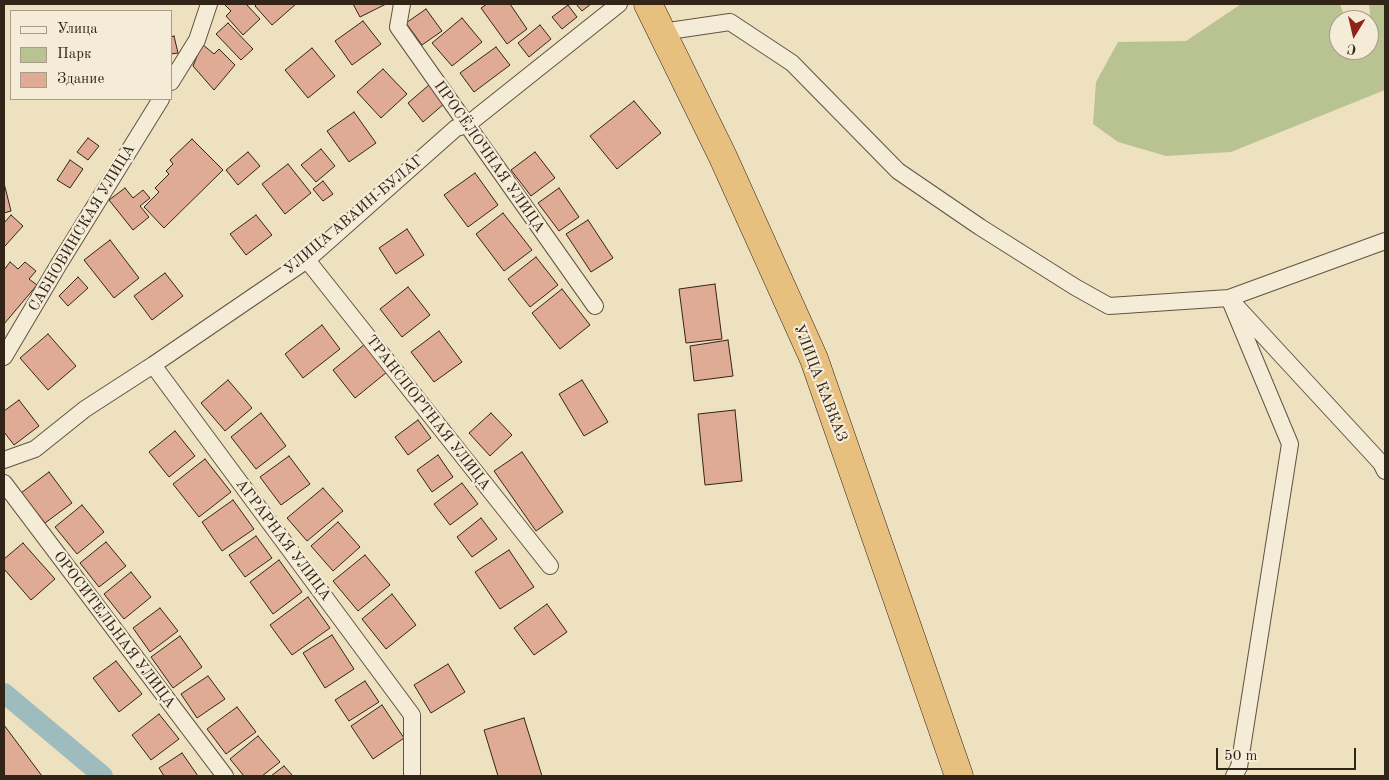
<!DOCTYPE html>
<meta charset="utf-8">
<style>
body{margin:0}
#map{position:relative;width:1389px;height:780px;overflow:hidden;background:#eee1c0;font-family:"Old Standard TT",serif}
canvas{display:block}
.frame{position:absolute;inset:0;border:5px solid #332418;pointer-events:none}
.legend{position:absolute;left:10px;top:10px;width:162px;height:90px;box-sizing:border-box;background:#f4ecd6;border:1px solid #a79c8a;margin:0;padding:6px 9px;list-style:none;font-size:15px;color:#332418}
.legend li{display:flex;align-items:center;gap:10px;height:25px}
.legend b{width:25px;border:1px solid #a79c8a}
.north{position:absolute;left:1329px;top:10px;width:50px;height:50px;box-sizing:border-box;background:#f4ecd6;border:1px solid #a79c8a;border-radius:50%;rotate:189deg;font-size:14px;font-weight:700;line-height:20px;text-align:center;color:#332418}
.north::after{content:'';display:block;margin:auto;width:18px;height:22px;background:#8f2418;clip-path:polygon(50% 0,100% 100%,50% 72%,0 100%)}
.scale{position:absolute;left:1216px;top:748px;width:140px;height:22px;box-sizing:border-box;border:2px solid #332418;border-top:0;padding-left:6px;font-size:15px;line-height:18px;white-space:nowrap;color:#332418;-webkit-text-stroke:4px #f4ecd6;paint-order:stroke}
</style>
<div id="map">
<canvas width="1389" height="780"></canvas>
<div class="frame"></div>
<ul class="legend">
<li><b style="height:6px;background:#f4ecd6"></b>Улица</li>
<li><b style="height:14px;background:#b9c392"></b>Парк</li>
<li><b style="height:14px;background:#e0ab95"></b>Здание</li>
</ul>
<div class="north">С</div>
<div class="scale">50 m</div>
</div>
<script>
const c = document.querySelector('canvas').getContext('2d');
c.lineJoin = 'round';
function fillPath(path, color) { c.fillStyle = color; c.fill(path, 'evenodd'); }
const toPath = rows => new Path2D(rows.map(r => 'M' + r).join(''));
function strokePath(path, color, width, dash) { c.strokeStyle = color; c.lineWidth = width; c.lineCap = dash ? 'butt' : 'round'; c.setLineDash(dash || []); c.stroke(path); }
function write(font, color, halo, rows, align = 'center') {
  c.font = font + ' "Old Standard TT",serif'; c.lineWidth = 4.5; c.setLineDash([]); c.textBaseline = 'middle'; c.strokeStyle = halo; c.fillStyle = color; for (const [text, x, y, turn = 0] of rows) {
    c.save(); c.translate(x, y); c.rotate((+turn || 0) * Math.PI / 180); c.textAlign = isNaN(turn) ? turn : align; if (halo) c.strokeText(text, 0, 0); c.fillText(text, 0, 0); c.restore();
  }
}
fillPath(toPath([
 [1241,4,1340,4,1346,20,1339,20,1339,50,1369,50,1369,44,1373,46,1369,4,1385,4,1385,90,1231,152,1166,156,1118,142,1093,124,1096,82,1118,42,1186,41]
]), '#b9c392');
strokePath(toPath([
 [4,693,103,776]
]), '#9ebbbd', 20);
const building = toPath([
 [224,4,246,4,260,19,243,35,226,16,231,11,224,4],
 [257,4,296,4,272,25,255,6,257,4],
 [353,4,386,4,360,17,353,4],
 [487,4,510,4,527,29,507,44,481,8,487,4],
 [576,4,591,4,582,11,576,4],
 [568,5,577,17,562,29,552,17,568,5],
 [426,9,442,31,422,45,406,23,426,9],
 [462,18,482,42,452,66,432,43,462,18],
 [363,21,381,44,352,65,335,41,363,21],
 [228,23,253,49,241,60,216,34,228,23],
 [540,25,551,39,529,57,518,43,540,25],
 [174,36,178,53,171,54,171,37,174,36],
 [202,44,214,54,219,49,235,65,214,90,193,66,202,44],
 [496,47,510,65,474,92,460,73,496,47],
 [312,48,335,76,308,98,285,70,312,48],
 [383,69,407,94,381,118,357,92,383,69],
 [429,85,445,103,423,122,408,103,429,85],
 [634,101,661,133,617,169,590,136,634,101],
 [354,112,376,143,349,162,327,131,354,112],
 [88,138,99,146,88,160,77,152,88,138],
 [192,139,223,170,164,228,144,207,159,192,155,188,169,174,166,171,173,164,170,160,192,139],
 [321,149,335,166,316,182,301,165,321,149],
 [248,152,260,166,238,185,226,170,248,152],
 [535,152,555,178,531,196,511,170,535,152],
 [70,160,83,169,70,188,57,180,70,160],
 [288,164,311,193,285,214,262,184,288,164],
 [475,173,498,205,468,227,444,195,475,173],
 [323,181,333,194,323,201,313,189,323,181],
 [4,183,11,211,4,213,4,183],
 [125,188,133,198,143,190,150,198,140,206,149,217,133,230,109,200,125,188],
 [559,188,579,217,559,231,538,203,559,188],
 [503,213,532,250,504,271,476,234,503,213],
 [11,215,23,226,5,246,4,245,4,223,11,215],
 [256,215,272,235,246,255,230,234,256,215],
 [588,220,613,258,591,272,566,234,588,220],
 [407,229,424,255,396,274,379,248,407,229],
 [110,240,139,278,114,298,84,260,110,240],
 [536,257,558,285,530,307,508,279,536,257],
 [10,262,18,269,25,262,36,271,29,279,37,285,4,324,4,270,10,262],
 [165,273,183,296,152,320,134,296,165,273],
 [78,277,88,288,68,306,59,296,78,277],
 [715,284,722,339,686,343,679,289,715,284],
 [408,287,430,315,402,337,380,309,408,287],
 [562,289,590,325,560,349,532,313,562,289],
 [322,325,340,349,303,378,285,354,322,325],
 [439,331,462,362,434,382,411,352,439,331],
 [48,334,76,366,48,390,20,358,48,334],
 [728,340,733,376,694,381,690,346,728,340],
 [365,344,387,372,355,398,333,370,365,344],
 [228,380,252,408,225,431,201,403,228,380],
 [582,380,608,422,584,436,559,394,582,380],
 [19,400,39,426,14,445,4,432,4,411,19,400],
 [735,410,742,481,705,485,698,414,735,410],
 [261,413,286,446,256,469,231,437,261,413],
 [491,413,512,435,490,456,469,433,491,413],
 [418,420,431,438,408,455,395,437,418,420],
 [175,431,195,456,169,477,149,452,175,431],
 [522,452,563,512,536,531,494,471,522,452],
 [438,455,453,477,432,492,417,470,438,455],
 [289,456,310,484,281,505,260,477,289,456],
 [205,459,231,492,199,517,173,484,205,459],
 [49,472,72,503,45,523,21,493,49,472],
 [462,483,478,504,450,525,434,504,462,483],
 [323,488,343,511,307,541,287,518,323,488],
 [233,500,254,529,222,551,202,522,233,500],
 [82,505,104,532,77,554,55,527,82,505],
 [481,518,497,539,472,557,457,537,481,518],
 [338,522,360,547,333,571,311,546,338,522],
 [256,536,272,558,245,577,229,555,256,536],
 [106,542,126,566,99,587,80,563,106,542],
 [23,543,55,579,31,600,4,569,4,559,23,543],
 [509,550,534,587,500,609,475,572,509,550],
 [365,555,390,585,358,611,333,581,365,555],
 [279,560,302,592,273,614,250,582,279,560],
 [131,572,151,597,124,619,104,594,131,572],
 [392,594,416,625,386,649,362,619,392,594],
 [308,597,330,628,292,655,270,625,308,597],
 [547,604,567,632,534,655,514,628,547,604],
 [160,608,178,631,150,652,133,628,160,608],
 [332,635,354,669,325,688,303,653,332,635],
 [180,636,202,667,173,688,151,657,180,636],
 [116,661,142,694,119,712,93,678,116,661],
 [448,664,465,692,431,713,414,685,448,664],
 [208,676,225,699,197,718,181,694,208,676],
 [365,681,379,702,349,721,335,700,365,681],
 [382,705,404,738,373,759,351,726,382,705],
 [237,707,256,732,226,754,207,729,237,707],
 [159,714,179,739,151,760,132,735,159,714],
 [524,718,542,776,498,776,484,730,524,718],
 [4,725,42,776,4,776,4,725],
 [258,736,280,762,262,776,244,776,230,759,258,736],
 [182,753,198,776,164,776,159,768,182,753],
 [284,766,293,776,271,776,284,766]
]);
fillPath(building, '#e0ab95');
strokePath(building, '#332418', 1);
const minor = toPath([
 [402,4,398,27,595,306],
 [662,32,730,22,792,63,898,171,980,227,1075,287,1109,306,1229,298,1385,241],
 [171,82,197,40,209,4],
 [307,260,550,566],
 [1229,298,1290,444,1239,767,1234,776],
 [1237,307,1381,463,1385,471],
 [4,357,59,264,161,99],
 [153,365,412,715,412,776],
 [4,460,35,449,85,409,153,365,307,260,456,128,467,125,619,4],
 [4,483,225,776]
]);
const trunk = toPath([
 [648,4,723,157,814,359,959,776]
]);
strokePath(minor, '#625342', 18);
strokePath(trunk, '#332418', 29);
strokePath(minor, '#f4ecd6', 16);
strokePath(trunk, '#e7c080', 28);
write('15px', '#332418', '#f4ecd6', [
 ["ПРОСЁЛОЧНАЯ УЛИЦА",489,157,55],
 ["УЛИЦА АВАИН-БУЛАГ",354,215,-40],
 ["САБНОВИНСКАЯ УЛИЦА",82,228,-59],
 ["УЛИЦА КАВКАЗ",820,383,69],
 ["ТРАНСПОРТНАЯ УЛИЦА",428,413,52],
 ["АГРАРНАЯ УЛИЦА",283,540,53],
 ["ОРОСИТЕЛЬНАЯ УЛИЦА",114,630,53]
]);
</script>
